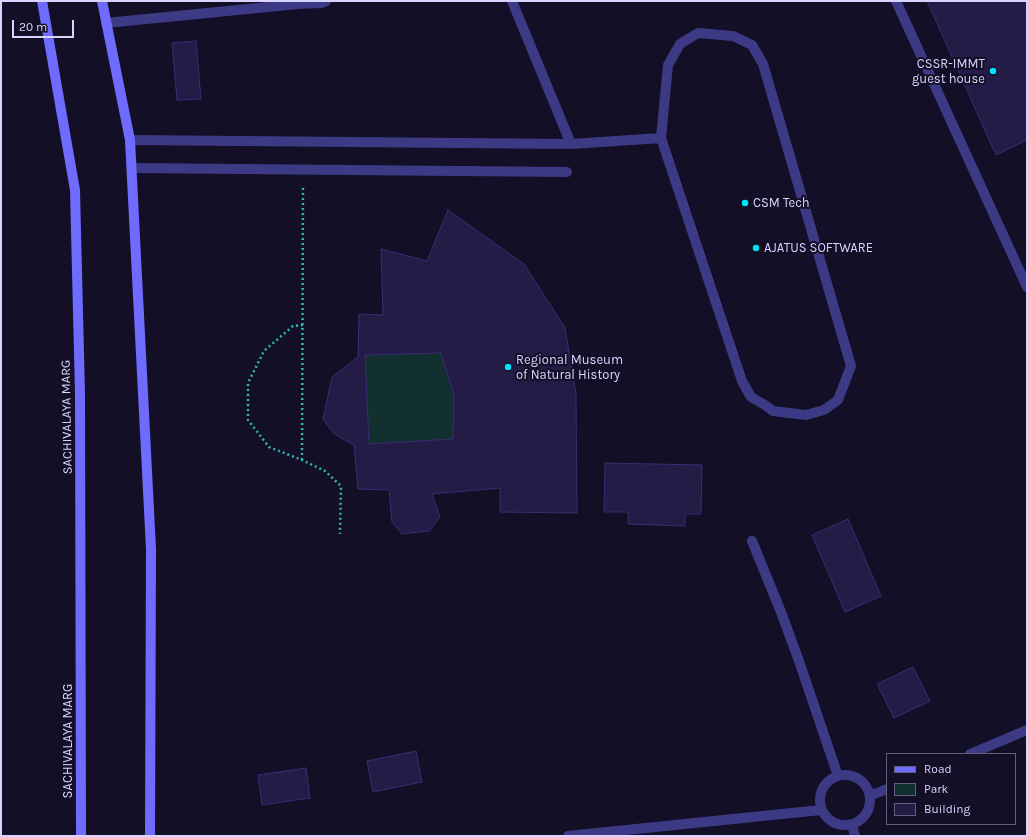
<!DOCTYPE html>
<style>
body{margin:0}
#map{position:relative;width:1028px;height:837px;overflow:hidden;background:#130f26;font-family:Karla,sans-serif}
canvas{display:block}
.frame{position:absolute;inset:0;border:2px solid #d9d4ff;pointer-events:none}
.legend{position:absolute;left:886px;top:753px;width:130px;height:72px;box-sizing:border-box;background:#130f26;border:1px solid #625e7d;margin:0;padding:5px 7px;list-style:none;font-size:12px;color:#d9d4ff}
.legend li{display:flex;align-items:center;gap:8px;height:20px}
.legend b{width:20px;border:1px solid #625e7d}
.scale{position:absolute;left:12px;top:20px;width:62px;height:18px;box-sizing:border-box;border:2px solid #d9d4ff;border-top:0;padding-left:5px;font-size:12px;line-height:14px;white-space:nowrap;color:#d9d4ff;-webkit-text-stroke:3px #130f26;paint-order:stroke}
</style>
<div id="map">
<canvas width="1028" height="837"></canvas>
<div class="frame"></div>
<ul class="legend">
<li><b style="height:5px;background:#6f6bff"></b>Road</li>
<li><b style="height:11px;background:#12302f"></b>Park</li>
<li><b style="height:11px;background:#241b47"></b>Building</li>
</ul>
<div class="scale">20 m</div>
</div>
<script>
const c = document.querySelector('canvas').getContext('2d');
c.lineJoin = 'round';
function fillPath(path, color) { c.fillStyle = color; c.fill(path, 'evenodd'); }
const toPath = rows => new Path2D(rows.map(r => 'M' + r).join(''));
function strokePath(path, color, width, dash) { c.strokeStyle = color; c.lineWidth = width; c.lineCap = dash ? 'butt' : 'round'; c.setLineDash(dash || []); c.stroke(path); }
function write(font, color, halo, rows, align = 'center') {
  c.font = font + ' Karla,sans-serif'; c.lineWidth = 4; c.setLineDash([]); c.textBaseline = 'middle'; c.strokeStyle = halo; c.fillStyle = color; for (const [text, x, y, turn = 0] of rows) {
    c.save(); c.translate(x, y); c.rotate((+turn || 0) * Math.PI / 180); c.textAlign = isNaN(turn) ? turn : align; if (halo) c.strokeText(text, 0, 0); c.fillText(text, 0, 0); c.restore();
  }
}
fillPath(toPath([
 [441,353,454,395,453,439,369,444,365,355]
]), '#12302f');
const building = toPath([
 [927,1,1027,1,1027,140,996,155,927,1],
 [196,41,201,99,177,100,172,43,196,41],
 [448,210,524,264,565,328,576,394,577,513,500,512,500,488,432,494,440,517,429,531,402,534,392,522,389,490,358,489,354,445,334,434,323,419,332,377,358,357,359,314,383,315,381,249,427,261,448,210],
 [441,353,454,395,453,439,369,444,365,355,441,353],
 [605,463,702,465,701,514,685,514,685,526,628,524,628,512,604,512,605,463],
 [848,519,881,596,845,612,812,535,848,519],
 [913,667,930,701,894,718,877,684,913,667],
 [416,751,422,782,373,792,367,761,416,751],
 [306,768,310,798,262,805,258,775,306,768]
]);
fillPath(building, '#241b47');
strokePath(building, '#3b2d73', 1);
strokePath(toPath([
 [303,325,293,326,264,351,248,383,248,420,269,447,302,460,325,471,341,486,340,534],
 [302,460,303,185]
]), '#2fb8b0', 2.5, [2, 3]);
strokePath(toPath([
 [896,1,1027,287],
 [292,2,298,4,321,3,326,1],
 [106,23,298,4],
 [130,140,571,144,512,1],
 [571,144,661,138,668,65,680,44,698,33,733,36,752,45,763,64,851,366,838,400,824,410,806,415,773,411,765,405,751,397,742,381,661,138],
 [132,168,567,172],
 [752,541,781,612,799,661,838,776],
 [970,754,1027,730],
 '820 800a25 25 0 1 1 50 0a25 25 0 1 1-50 0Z',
 [870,796,887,789],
 [852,825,855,836],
 [568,836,821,810]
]), '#3d3a85', 10);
strokePath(toPath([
 [42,1,75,190,80,394,81,836],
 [102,1,130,140,151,549,150,836]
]), '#6f6bff', 10);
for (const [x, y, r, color] of [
 [993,71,4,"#00e5ff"],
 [745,203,4,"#00e5ff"],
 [756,248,4,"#00e5ff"],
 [508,367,4,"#00e5ff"]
]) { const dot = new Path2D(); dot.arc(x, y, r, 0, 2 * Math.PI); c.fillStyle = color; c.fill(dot); strokePath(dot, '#130f26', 1.5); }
write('13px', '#d9d4ff', '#130f26', [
 ["CSSR-IMMT",985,64,"right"],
 ["guest house",985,79,"right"],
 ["CSM Tech",753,203],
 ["AJATUS SOFTWARE",764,248],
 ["Regional Museum",516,360],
 ["of Natural History",516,375]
], 'left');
write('13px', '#d9d4ff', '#130f26', [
 ["SACHIVALAYA MARG",67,417,-91],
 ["SACHIVALAYA MARG",68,741,-90]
]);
</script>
